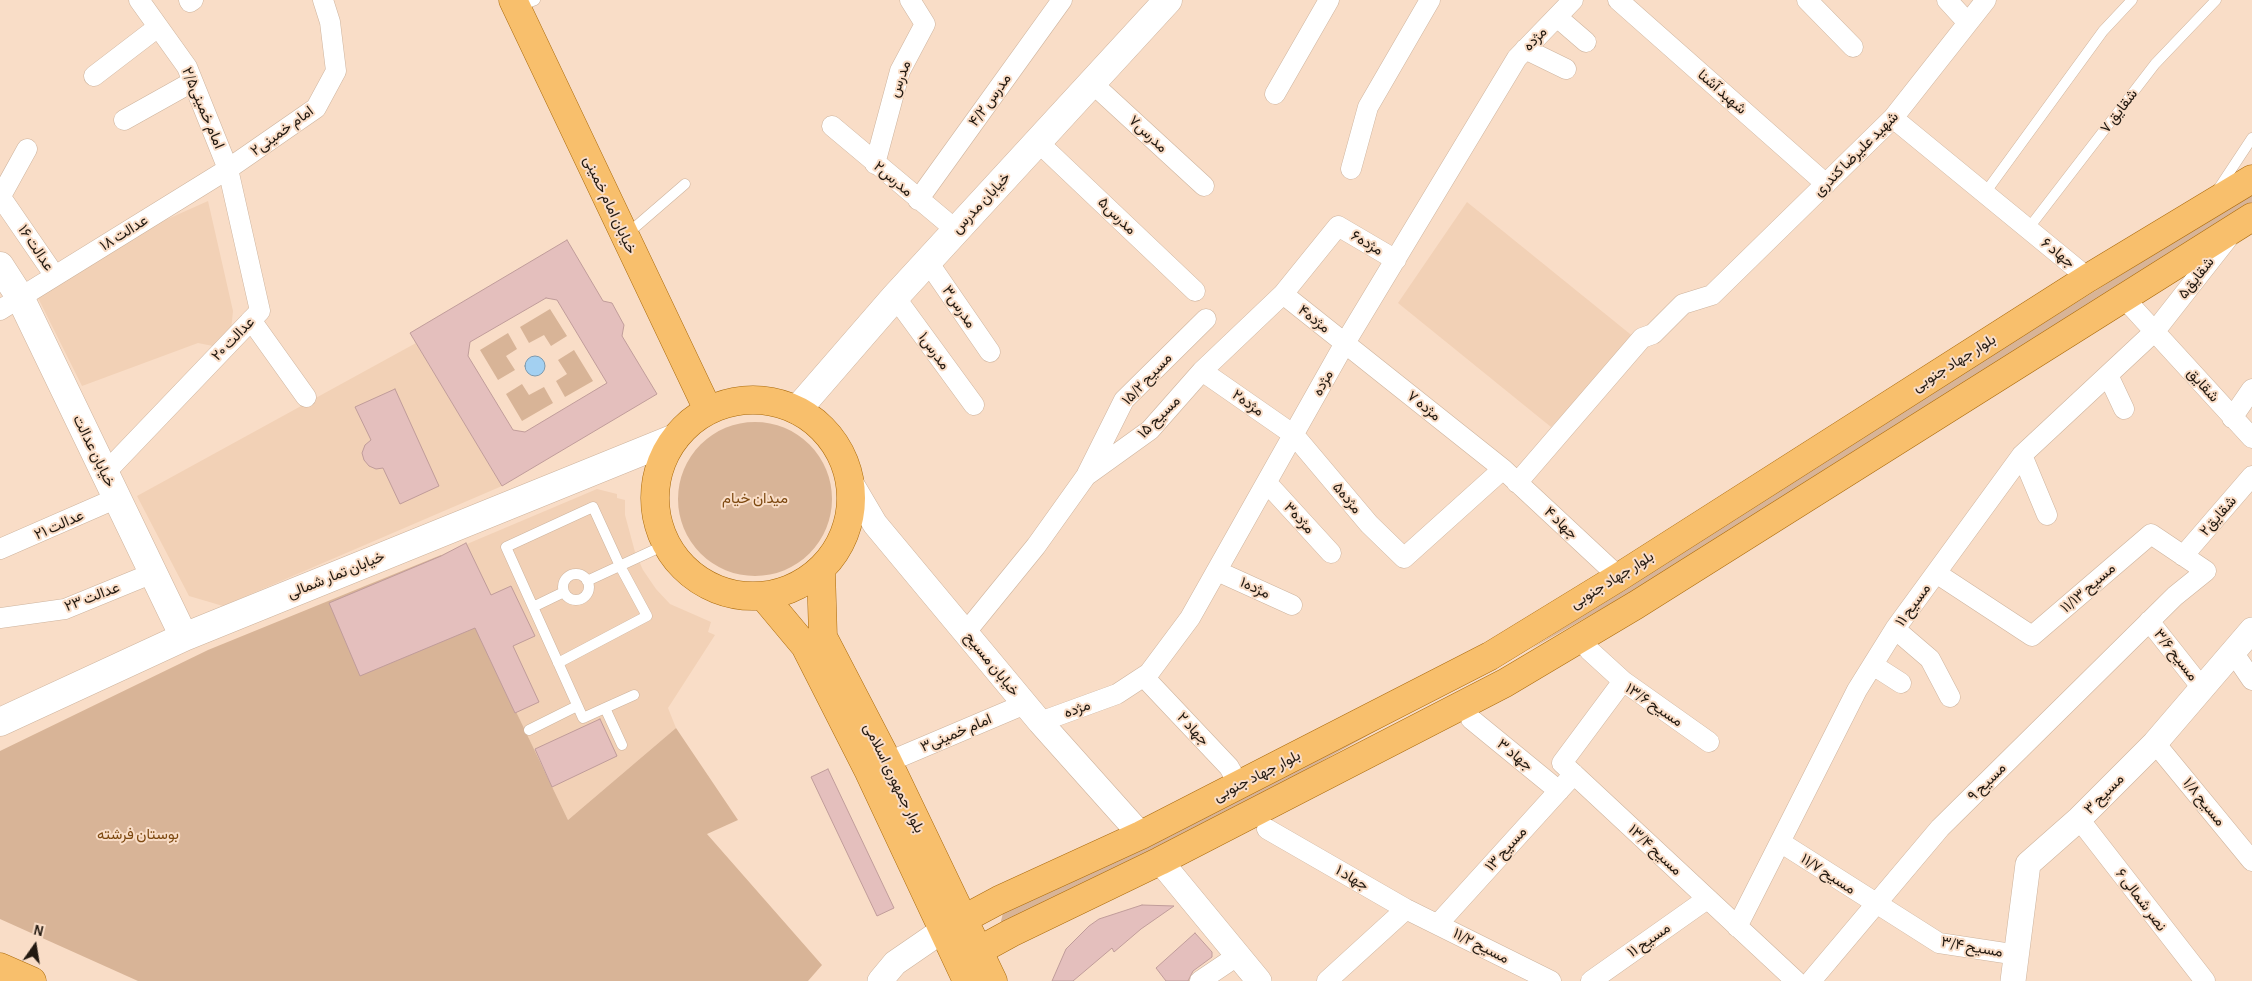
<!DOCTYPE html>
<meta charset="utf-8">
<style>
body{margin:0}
#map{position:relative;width:2252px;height:981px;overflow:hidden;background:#f9ddc7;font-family:"Alegreya Sans",sans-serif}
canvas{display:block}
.north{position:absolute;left:10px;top:921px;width:50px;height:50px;-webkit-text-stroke:4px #f9ddc7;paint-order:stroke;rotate:13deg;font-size:14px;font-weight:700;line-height:20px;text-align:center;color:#221911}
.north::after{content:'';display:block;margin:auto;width:18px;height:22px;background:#221911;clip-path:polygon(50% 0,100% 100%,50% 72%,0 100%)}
</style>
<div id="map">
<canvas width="2252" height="981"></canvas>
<div class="north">N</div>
</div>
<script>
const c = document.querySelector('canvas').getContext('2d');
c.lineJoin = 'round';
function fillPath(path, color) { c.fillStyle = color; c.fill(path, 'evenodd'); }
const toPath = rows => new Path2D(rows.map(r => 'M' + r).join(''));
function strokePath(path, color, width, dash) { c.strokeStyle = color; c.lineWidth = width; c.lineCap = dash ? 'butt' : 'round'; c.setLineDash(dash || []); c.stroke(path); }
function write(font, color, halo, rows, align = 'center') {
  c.font = font + ' "Alegreya Sans",Vazirmatn,sans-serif'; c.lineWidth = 4; c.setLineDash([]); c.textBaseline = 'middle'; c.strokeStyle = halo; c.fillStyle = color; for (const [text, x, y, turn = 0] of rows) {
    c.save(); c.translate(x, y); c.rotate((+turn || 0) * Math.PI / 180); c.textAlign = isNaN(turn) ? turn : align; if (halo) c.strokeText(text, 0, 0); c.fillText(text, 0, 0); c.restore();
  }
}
fillPath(toPath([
 [208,201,233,311,231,331,213,346,198,343,82,386,36,294,123,239],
 [1467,202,1635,338,1551,427,1398,303],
 [416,343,502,486,223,606,189,596,137,496],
 [597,489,617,494,617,498,625,500,625,515,635,552,643,570,656,589,670,604,711,622,708,632,715,635,668,708,676,728,568,820,441,555]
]), '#f2d1b6');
fillPath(toPath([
 [2252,193,2252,202,1843,458,1642,586,1529,650,1845,447],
 [550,309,567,336,551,346,544,335,529,343,520,327],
 [508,333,517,349,506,356,515,370,498,380,480,350],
 [574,350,593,381,565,397,556,381,567,374,558,360],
 [522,384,529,395,544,387,553,403,522,421,506,394],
 '678 499a77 77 0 1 1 154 0a77 77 0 1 1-154 0Z',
 [441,555,568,820,676,728,738,820,707,834,822,965,808,981,138,981,0,919,0,751,208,650],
 [1482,672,1266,792,1003,926,1001,921,1003,913]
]), '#d8b497');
const water = toPath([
 '525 366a10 10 0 1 1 20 0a10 10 0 1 1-20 0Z'
]);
fillPath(water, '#a3d0f1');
strokePath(water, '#7c99ae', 1);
const building = toPath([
 [567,240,603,301,612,303,624,325,622,336,657,394,502,486,410,333,567,240],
 [546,298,557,300,607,383,525,432,513,430,468,356,470,342,546,298],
 [395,389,439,486,400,504,383,468,376,469,369,466,364,460,362,453,365,445,371,440,355,407,395,389],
 [466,543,491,595,511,586,535,636,513,646,539,702,515,713,475,628,360,676,329,603,441,556,466,543],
 [600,719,617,756,552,787,535,749,600,719],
 [828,769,894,908,877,916,811,777,828,769],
 [1142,905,1174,906,1141,929,1114,952,1112,948,1073,981,1052,981,1066,949,1089,926,1099,919,1142,905],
 [1195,933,1212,952,1212,957,1193,971,1188,981,1166,981,1156,968,1195,933]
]);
fillPath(building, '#e4bfbd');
strokePath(building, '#c09c9a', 1);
const service = toPath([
 [517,7,535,0],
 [2217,191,2252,138],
 [1985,193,2103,31,2132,0],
 [2028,229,2155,64,2216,0],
 [626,235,685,184],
 '563 587a13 13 0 1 1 26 0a13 13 0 1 1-26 0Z',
 [587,581,667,544],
 [564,592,533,607,583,718,605,708,622,745],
 [533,607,506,547,593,507,620,566,647,616,558,663],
 [605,708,634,695],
 [529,730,577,706]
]);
const minor = toPath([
 [189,0,190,2,193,0],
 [1618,0,1826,184],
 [1807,0,1853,47],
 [1947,0,1968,23],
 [1557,17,1586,42],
 [1525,49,1566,69],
 [94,76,158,27],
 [1092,83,1204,186],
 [1275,94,1329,0],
 [1893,118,2088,278],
 [124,120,192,82],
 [832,126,956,230],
 [1038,142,1195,291],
 [875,164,900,71,925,24,910,0],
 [1351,169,1368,107,1430,0],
 [0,196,55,276],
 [1,196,27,149],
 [918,200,1062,0],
 [928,262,990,352],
 [1283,294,1503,469,1619,577],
 [895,297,974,405],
 [2123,297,2252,438],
 [0,310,228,169,316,108,336,71,330,22,323,0],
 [251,320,306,397],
 [1202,371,1294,435,1369,524,1404,558,1503,469],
 [2108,375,2124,409],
 [2232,418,2252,389],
 [2022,455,2047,515],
 [105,473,260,311,228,169,187,67,139,0],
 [1087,474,1124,400,1206,319],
 [1267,483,1331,553],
 [1517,483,1642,338,1653,334,1683,304,1712,295,1893,118,1986,0],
 [0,549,117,498],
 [2183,556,2252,476],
 [1217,571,1292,605],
 [0,618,65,609,153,573],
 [2149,621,2202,688],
 [1895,629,1930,659,1950,697],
 [966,632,1036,546,1086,476,1150,430,1202,371,1283,294,1338,226,1396,260],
 [1589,650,1623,681],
 [2233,652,2252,680],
 [1873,665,1901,683],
 [1144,677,1229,767,1239,785],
 [1471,719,1559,791],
 [1040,722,1117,694,1149,673,1190,618,1345,343,1517,58,1573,0],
 [1709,742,1623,681,1562,763,1796,981],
 [2155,743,2252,861],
 [888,762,1025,704],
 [2079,819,2205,981],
 [1267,829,1406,909,1551,981],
 [1780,842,1939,943,2018,955],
 [1438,924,1574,774],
 [1737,927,1857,690,1895,629,2022,455,2155,331,2228,238],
 [1200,981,1237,956],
 [1327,981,1406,909],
 [1591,981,1707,899],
 [1811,981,1940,828,2175,596,2206,571,2151,534,2032,636,1936,573]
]);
const tertiary = toPath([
 [852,485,875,524,1040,722,1141,835],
 [1160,861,1259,981],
 [880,981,895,963,943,930],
 [2013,981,2028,864,2079,819,2155,743,2252,630]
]);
const secondary = toPath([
 [0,266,20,297,184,637],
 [797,410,895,297,1168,0],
 [0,722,184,637,675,438]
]);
const primary = toPath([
 [513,0,708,410],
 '655 498a98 98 0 1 1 196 0a98 98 0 1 1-196 0Z',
 [821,570,823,637,888,762,993,981],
 [764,597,805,646,869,772,967,981],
 [943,930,999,900,1141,835,1490,656,1619,577,2088,278,2252,179],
 [958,962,1011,933,1160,861,1505,683,1636,605,2252,217],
 [0,967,32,981]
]);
strokePath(service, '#cdb39d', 11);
strokePath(minor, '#cdb39d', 21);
strokePath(tertiary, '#cdb39d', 26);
strokePath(secondary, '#cdb39d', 29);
strokePath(primary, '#aa6a0c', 29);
strokePath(service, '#fff', 10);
strokePath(minor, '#fff', 20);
strokePath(tertiary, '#fff', 25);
strokePath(secondary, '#fff', 28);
strokePath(primary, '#f8bf6c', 28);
write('15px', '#221911', '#f9ddc7', [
 ["مژده",1535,39,-46],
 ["مدرس",900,79,-70],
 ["شهبد آشنا",1722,92,41],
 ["مدرس ۴/۲",990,100,-54],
 ["امام خمینی۲/۵",203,108,67],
 ["شقایق ۷",2119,111,-53],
 ["امام خمینی۲",282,131,-36],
 ["مدرس۷",1148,134,43],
 ["شهید علیرضا کندری",1856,154,-45],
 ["مدرس۲",893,179,40],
 ["خیابان مدرس",981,203,-47],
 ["خیابان امام خمینی",610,205,65],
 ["مدرس۵",1117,216,44],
 ["عدالت ۱۸",124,233,-32],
 ["مژده۶",1367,243,30],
 ["عدالت ۱۶",36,248,56],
 ["جهاد ۶",2058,253,39],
 ["شقایق۵",2196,278,-52],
 ["مدرس۳",959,307,56],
 ["مژده۴",1314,319,38],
 ["عدالت ۲۰",233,339,-46],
 ["مدرس۱",934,351,54],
 ["بلوار جهاد جنوبی",1954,363,-32],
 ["مسیح ۱۵/۲",1147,379,-47],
 ["مژده",1323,383,-61],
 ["شقایق",2203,385,48],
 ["مژده۲",1248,403,35],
 ["مژده ۷",1424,406,39],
 ["مسیح ۱۵",1159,417,-45],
 ["خیابان عدالت",94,451,64],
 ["مژده۵",1347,498,50],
 ["شقایق۲",2218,516,-49],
 ["مژده۳",1299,518,47],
 ["جهاد ۴",1561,523,43],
 ["عدالت ۲۱",59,525,-24],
 ["خیابان تمار شمالی",336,575,-22],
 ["بلوار جهاد جنوبی",1612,580,-32],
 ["مژده۱",1255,588,25],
 ["مسیح ۱۱/۱۳",2088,588,-41],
 ["عدالت ۲۳",92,597,-21],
 ["مسیح ۱۱",1913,605,-54],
 ["مسیح ۳/۶",2176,655,52],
 ["خیابان مسیح",992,664,51],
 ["مسیح ۱۳/۶",1654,705,34],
 ["مژده",1077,709,-20],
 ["جهاد ۲",1193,729,47],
 ["امام خمینی۳",956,733,-23],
 ["جهاد ۳",1515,755,39],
 ["بلوار جهاد جنوبی",1257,776,-27],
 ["بلوار جمهوری اسلامی",894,778,64],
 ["مسیح ۹",1987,782,-45],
 ["مسیح ۳",2104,794,-45],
 ["مسیح ۱/۸",2204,802,51],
 ["مسیح ۱۳",1506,849,-48],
 ["مسیح ۱۳/۴",1655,850,43],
 ["مسیح ۱۱/۷",1828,874,33],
 ["جهاد ۱",1352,878,30],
 ["نصر شمالی ۶",2141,900,53],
 ["مسیح ۱۱",1649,940,-35],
 ["مسیح ۱۱/۲",1481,946,27],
 ["مسیح ۳/۴",1972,947,10]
]);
write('15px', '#7d4911', '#f9ddc7', [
 ["میدان خیام",755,498],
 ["بوستان فرشته",138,834]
]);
</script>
